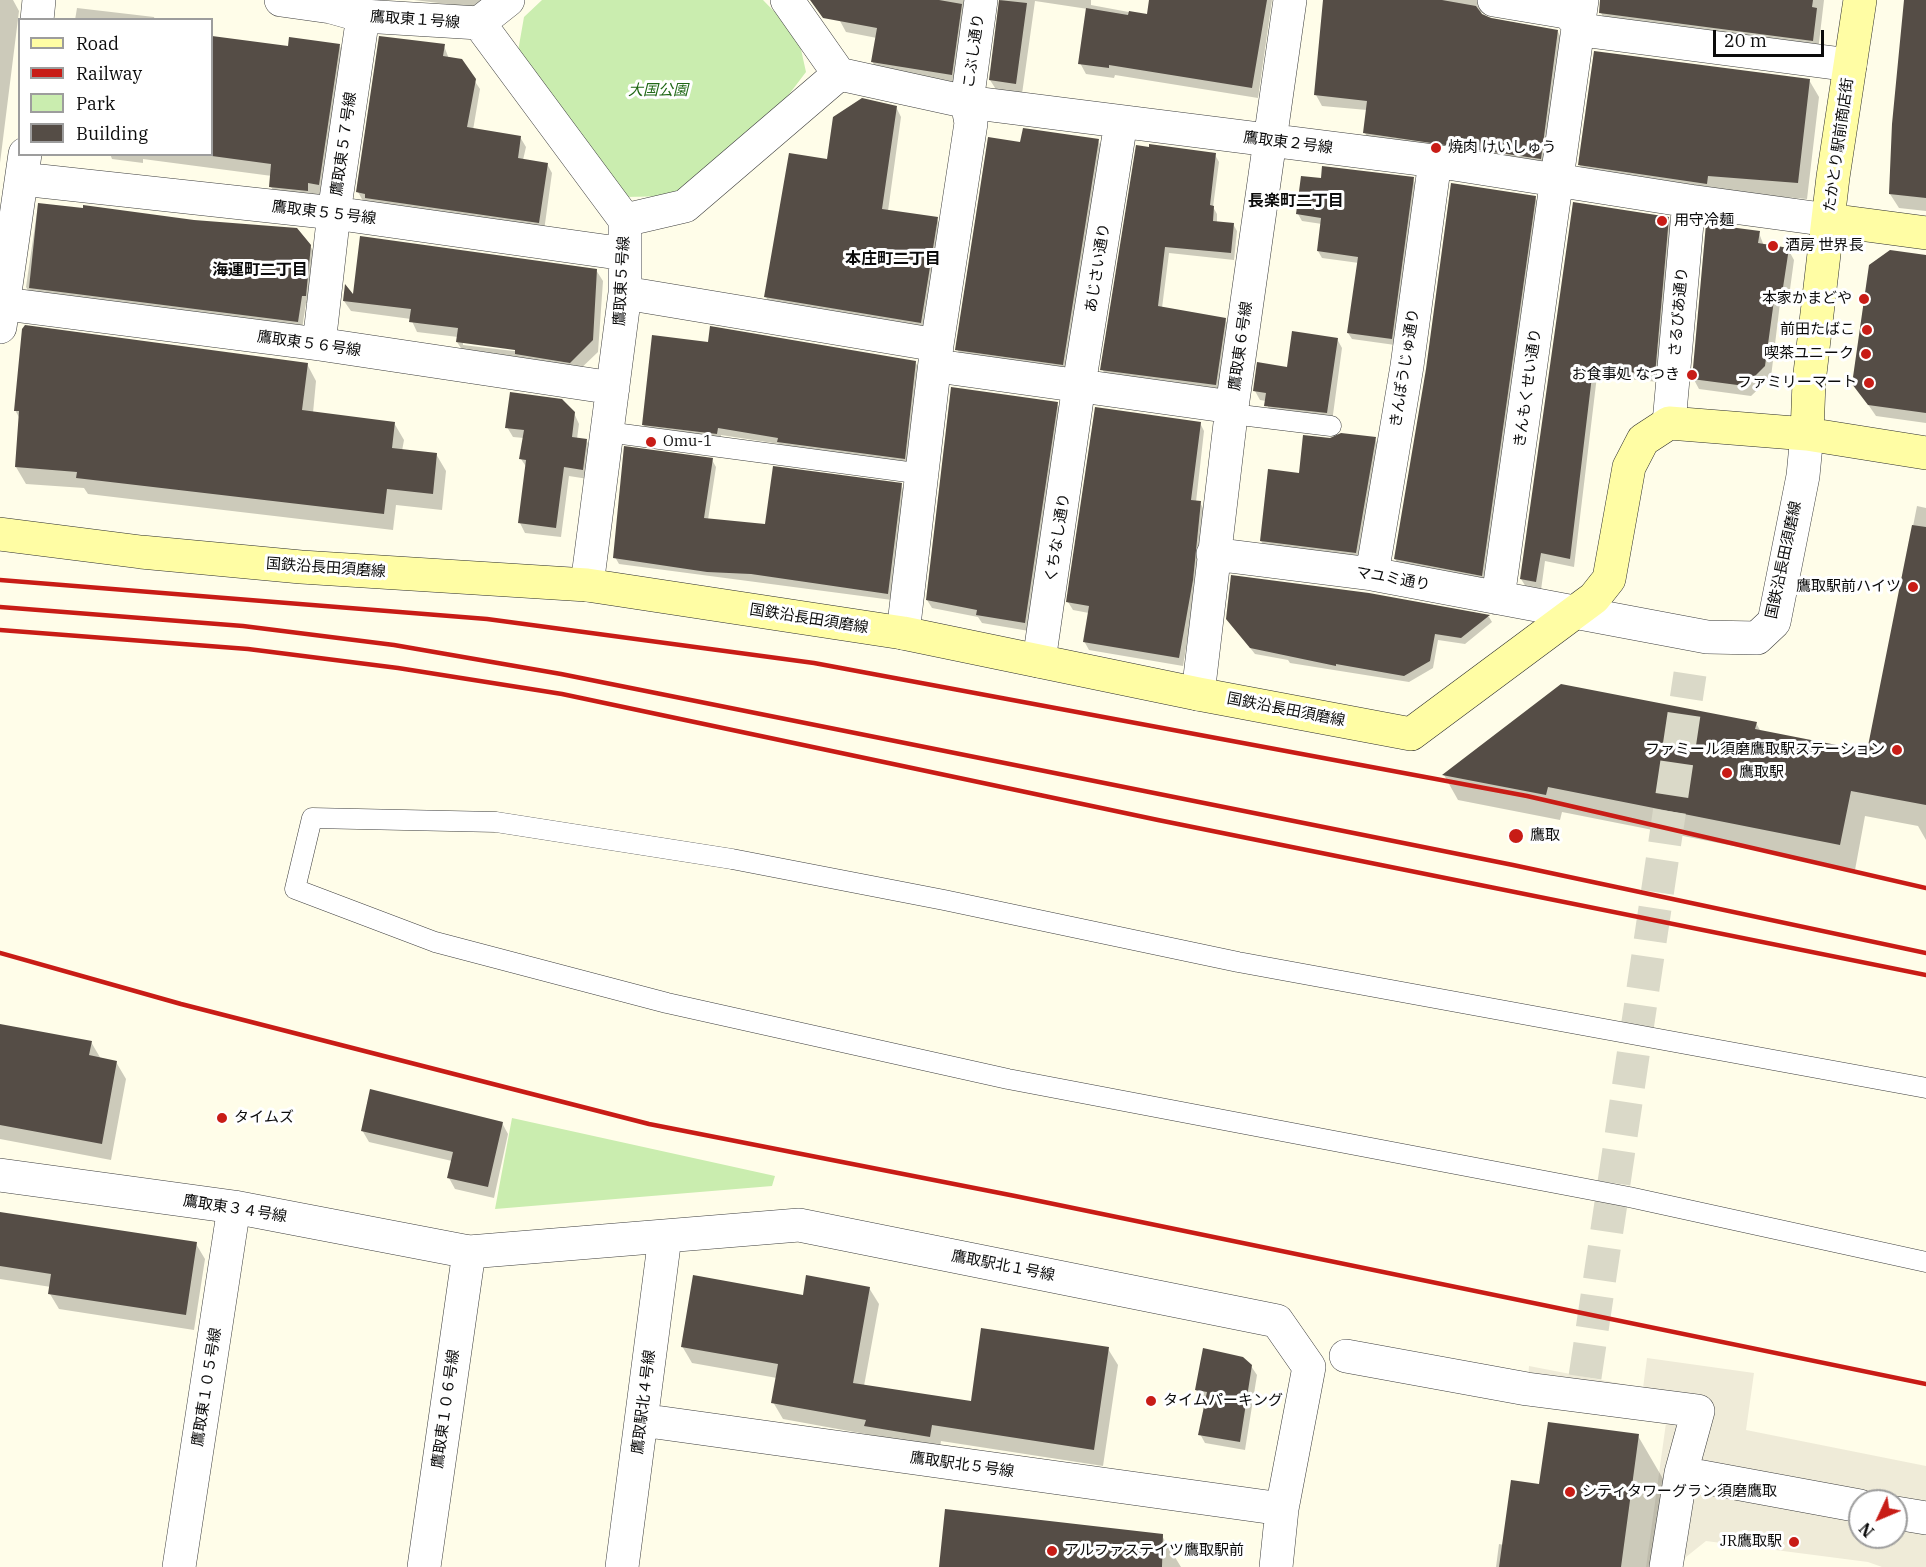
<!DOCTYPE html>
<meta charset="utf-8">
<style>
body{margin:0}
#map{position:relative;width:1926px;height:1567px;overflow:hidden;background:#fffde9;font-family:"IBM Plex Serif",serif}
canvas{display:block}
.legend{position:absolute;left:18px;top:18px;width:195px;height:138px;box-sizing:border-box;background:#fff;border:2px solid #9d9d9d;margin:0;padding:8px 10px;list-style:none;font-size:18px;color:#0b0b0b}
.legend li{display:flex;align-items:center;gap:12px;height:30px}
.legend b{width:30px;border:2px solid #9d9d9d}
.north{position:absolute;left:1848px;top:1489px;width:60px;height:60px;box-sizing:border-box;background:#fff;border:2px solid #9d9d9d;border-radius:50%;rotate:226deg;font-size:16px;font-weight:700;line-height:24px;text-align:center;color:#0b0b0b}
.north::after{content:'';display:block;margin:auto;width:21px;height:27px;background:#c81c16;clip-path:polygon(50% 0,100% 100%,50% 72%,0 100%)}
.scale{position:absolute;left:1713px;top:30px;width:111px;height:27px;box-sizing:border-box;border:3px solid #0b0b0b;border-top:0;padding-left:8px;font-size:18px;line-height:21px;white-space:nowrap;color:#0b0b0b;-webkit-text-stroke:4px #fff;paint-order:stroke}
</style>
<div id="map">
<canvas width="1926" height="1567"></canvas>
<ul class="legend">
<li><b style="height:8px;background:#fffda4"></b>Road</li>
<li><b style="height:8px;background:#c81c16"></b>Railway</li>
<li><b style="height:16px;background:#caedaf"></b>Park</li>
<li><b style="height:16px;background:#554d46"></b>Building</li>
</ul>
<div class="north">N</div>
<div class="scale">20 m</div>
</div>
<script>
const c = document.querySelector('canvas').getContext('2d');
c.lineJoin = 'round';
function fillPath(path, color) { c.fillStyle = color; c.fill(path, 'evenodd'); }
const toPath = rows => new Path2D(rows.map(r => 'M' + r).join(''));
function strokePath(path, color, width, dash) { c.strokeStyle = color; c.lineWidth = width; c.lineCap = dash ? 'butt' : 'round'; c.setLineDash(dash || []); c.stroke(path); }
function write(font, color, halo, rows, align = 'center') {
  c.font = font + ' "IBM Plex Serif","Noto Sans JP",serif'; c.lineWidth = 6; c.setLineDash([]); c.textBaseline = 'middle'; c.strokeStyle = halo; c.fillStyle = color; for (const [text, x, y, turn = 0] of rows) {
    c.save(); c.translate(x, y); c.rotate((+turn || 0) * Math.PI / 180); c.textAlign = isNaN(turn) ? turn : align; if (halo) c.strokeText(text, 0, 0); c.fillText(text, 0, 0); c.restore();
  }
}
fillPath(toPath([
 [542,0,763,0,798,36,806,72,774,114,673,196,624,197,517,57,524,17],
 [512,1118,775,1176,772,1186,495,1209]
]), '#caedaf');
fillPath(toPath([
 [1647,1358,1754,1373,1746,1430,1926,1466,1926,1567,1882,1567,1868,1562,1706,1541,1681,1561,1681,1567,1646,1567,1666,1423,1526,1404,1529,1366,1643,1388],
 [1860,1501,1896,1501,1896,1537,1860,1537]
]), '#efebd8');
fillPath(toPath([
 [0,0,13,0,19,11,0,163],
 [414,0,481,0,480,8],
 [843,0,972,0,957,85,878,72,872,61,877,38,846,32,840,21],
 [1001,0,1091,0,1091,5,1177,21,1182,0,1272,0,1258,98,1115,75,1114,78,1086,74,1080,63,1088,9,1035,1,1022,94,997,91,990,80],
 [1328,0,1485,0,1481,9,1482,16,1558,32,1564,43,1546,169,1371,144,1365,133,1367,110,1322,106,1316,95],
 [1601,0,1824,0,1818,51,1607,24,1601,13],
 [1909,0,1926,0,1926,211,1899,208,1890,194],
 [77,8,154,17,155,20,75,20],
 [212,37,290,48,339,45,347,58,326,198,278,200,271,187,272,176,143,159,143,163,112,159,110,154,212,154],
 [444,46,449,59,474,80,480,89,473,130,520,137,526,147,523,160,547,164,552,173,544,231,363,201,358,192],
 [1809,80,1819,97,1807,199,1589,181,1579,164],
 [896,107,901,117,888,211,937,219,942,228,926,332,771,306,766,297,828,161],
 [1098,141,1103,149,1067,372,961,357,957,349,1022,143],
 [1138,146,1215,155,1219,162,1213,207,1217,214,1217,223,1233,224,1237,231,1234,260,1169,253,1162,308,1225,319,1229,326,1220,391,1106,376,1102,369],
 [1413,179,1417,186,1395,345,1352,339,1348,333,1359,263,1322,258,1318,251,1322,224,1302,221,1298,214,1322,180],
 [1535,197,1540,207,1487,585,1401,568,1395,559],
 [1574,203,1668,218,1673,227,1659,382,1597,376,1574,567,1545,561,1541,590,1526,587,1521,579],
 [38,205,310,246,315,253,309,303,306,303,302,329,30,294,26,287],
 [1759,233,1764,246,1788,249,1794,260,1788,304,1780,303,1771,377,1751,396,1699,389,1693,378],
 [1926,256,1926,423,1876,416,1854,384],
 [596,270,603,281,598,352,576,373,464,353,457,342,458,337,417,332,411,319,351,311,344,301],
 [463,342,523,349,522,352,463,345],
 [1337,339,1342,348,1332,422,1271,415,1266,401,1260,400,1255,391],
 [915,362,920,370,908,466,783,450,780,444,721,435,720,441,648,432,643,424],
 [307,364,316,381,313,413,394,423,404,440,402,451,436,454,446,471,442,510,396,505,393,530,88,494,84,488,26,484,16,467,20,419,15,410],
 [1057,403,1061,411,1029,631,982,623,978,617,932,608,927,600],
 [574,413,579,424,577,439,586,440,592,450,588,479,569,476,561,537,525,533,520,523,527,468,521,459,524,438,513,437,507,427],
 [1200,423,1204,431,1196,502,1200,503,1205,511,1196,589,1183,666,1089,650,1084,641,1089,613,1073,610,1068,602],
 [1330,439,1375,439,1385,455,1366,569,1271,558,1261,541,1300,475],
 [712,460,716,467,708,520,766,526,901,485,905,492,892,600,619,564,615,557],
 [1917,506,1926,508,1926,840,1918,826,1865,816,1855,870,1562,812,1560,820,1458,800,1444,775,1756,723,1761,732,1868,753],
 [1369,594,1489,617,1492,622,1465,644,1438,640,1433,668,1409,682,1290,663,1288,660,1255,654,1227,619],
 [0,1026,91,1042,101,1059,116,1062,126,1079,111,1160,0,1139],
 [502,1123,508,1134,494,1198,455,1189,449,1178,452,1161,369,1142,362,1130],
 [0,1213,196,1244,205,1259,194,1330,59,1309,50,1294,51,1287,0,1279],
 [869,1288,879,1304,864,1386,972,1403,1108,1349,1118,1365,1103,1466,941,1441,939,1453,876,1442,871,1435,783,1419,773,1402,777,1378,692,1363,682,1346,804,1296],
 [1251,1366,1257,1375,1245,1450,1205,1443,1200,1434,1207,1400,1201,1398,1196,1390],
 [1638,1436,1669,1489,1658,1567,1496,1567,1499,1544,1504,1545,1540,1485],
 [1162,1536,1181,1567,941,1567]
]), '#0003');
fillPath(toPath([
 [810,0,939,0,962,4,952,75,871,62,877,28,823,18],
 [999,0,1027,3,1016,84,989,80],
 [1149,0,1267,0,1252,88,1109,65,1109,68,1078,64,1086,8,1128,15,1129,11,1147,14],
 [1323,0,1442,0,1476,6,1482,14,1491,18,1558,30,1541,159,1363,133,1367,101,1314,95],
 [1600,0,1813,0,1812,7,1817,8,1813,41,1599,13],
 [1904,0,1926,0,1926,198,1889,194,1892,124],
 [212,36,288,46,289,37,340,44,319,185,308,183,308,191,269,187,271,164,212,156],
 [379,36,445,44,443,56,462,59,476,79,467,127,521,136,518,158,548,163,539,223,365,198,365,194,356,192],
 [1594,51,1810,79,1798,183,1708,176,1707,184,1578,165],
 [862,98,897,106,882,209,938,217,921,323,764,297,789,153,827,159,833,117],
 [1023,128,1099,139,1063,365,955,350,988,137,1020,142],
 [1149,144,1216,153,1210,205,1214,206,1213,221,1234,223,1231,253,1165,247,1158,306,1226,318,1216,385,1100,370,1136,145,1149,147],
 [1322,166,1414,177,1392,339,1347,333,1358,257,1317,251,1321,218,1296,214,1301,176,1321,178],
 [1451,183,1536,196,1482,576,1394,559,1426,369],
 [1573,202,1669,217,1655,375,1593,368,1570,559,1541,553,1536,582,1520,579],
 [38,203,83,208,83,205,194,220,297,228,311,245,306,296,302,296,298,322,29,288],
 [1706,224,1760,231,1758,243,1789,248,1782,294,1775,293,1765,366,1745,386,1692,379],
 [360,236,597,269,593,340,570,363,515,354,515,350,456,342,458,328,409,322,411,309,343,301,345,284,353,294],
 [1890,250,1926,255,1926,413,1868,405,1852,384,1869,265],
 [25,325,308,363,302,410,395,422,392,448,437,453,433,494,387,489,384,514,76,478,77,472,15,467,19,411,14,411,22,329],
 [710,326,916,361,905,459,777,442,778,438,718,428,717,434,642,425,652,335,708,342],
 [1292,331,1338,338,1327,413,1264,406,1266,393,1253,391,1257,362,1287,367],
 [951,387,1058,402,1025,623,976,615,977,610,926,600],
 [510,392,562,399,575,412,572,437,587,439,583,470,564,467,556,528,518,523,526,460,519,459,524,430,505,428],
 [1095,407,1201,422,1191,500,1201,501,1193,580,1179,658,1083,642,1089,606,1066,602],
 [1341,433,1376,437,1356,553,1260,541,1268,469,1299,473,1303,435,1330,438],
 [624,446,713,458,704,518,765,524,773,466,902,483,888,594,751,574,707,572,613,558],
 [1912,525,1926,527,1926,805,1851,791,1840,845,1548,787,1546,795,1442,775,1561,684,1757,722,1755,729,1867,751],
 [1231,575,1369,593,1490,615,1461,638,1435,634,1430,661,1404,676,1336,664,1336,666,1250,648,1226,619],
 [0,1024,92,1041,89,1055,117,1061,102,1144,0,1125],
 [370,1089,503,1122,488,1187,447,1178,453,1152,361,1131],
 [0,1212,197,1242,186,1315,48,1294,51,1274,0,1266],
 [693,1275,803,1295,806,1275,870,1287,853,1383,971,1401,981,1328,1109,1347,1094,1450,932,1425,930,1437,864,1426,866,1420,771,1403,778,1364,681,1347],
 [1203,1348,1243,1357,1252,1365,1240,1442,1198,1435,1207,1392,1195,1390],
 [1548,1422,1639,1434,1621,1567,1499,1567,1511,1480,1539,1484],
 [945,1509,1163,1534,1162,1567,939,1567]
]), '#554d46');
strokePath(toPath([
 [1585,1377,1690,674]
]), '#dad9c8', 33, [33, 16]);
const lane = toPath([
 [1232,414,1331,426],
 [607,432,923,474],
 [1926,1088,1238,962,944,900,732,859,496,822,312,818,295,889,435,942,667,1003,1008,1079,1629,1197,1926,1262]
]);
const street = toPath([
 [281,0,331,7,363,16,479,23],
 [508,0,479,23,625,220,625,293,587,585],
 [787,0,839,74,967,102,1435,161,1689,201,1829,220],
 [1494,0,1566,12,1589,31,1850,65],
 [37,20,39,0],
 [22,179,334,213,625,254],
 [625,220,685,206,839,74],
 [625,293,937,345],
 [5,304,319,344,613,388],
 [0,327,25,154],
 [319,344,334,213,363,16],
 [937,366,1232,407],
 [1669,423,1689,201],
 [1213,554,1372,574,1707,637,1757,638,1774,622,1803,476,1807,434],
 [1372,574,1407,366,1435,161],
 [1498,598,1582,0],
 [903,633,937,345,971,123,967,102,981,0],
 [1039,661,1079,385,1121,122],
 [1198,694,1232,407,1290,0],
 [0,1175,234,1207,469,1252,799,1225,1277,1321,1309,1367,1282,1509,1276,1567],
 [1346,1356,1527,1389,1698,1411,1681,1473,1860,1506],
 [641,1420,1282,1509],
 [1896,1513,1926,1518],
 [179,1567,234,1207],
 [424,1567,469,1252],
 [622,1567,665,1237],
 [1666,1567,1681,1473]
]);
const secondary = toPath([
 [1829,220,1926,233],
 [1807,434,1809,382,1833,177,1860,0],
 [0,534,141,552,301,567,587,585,903,633,1198,694,1411,734,1594,598,1609,579,1629,467,1643,440,1669,423,1807,434,1926,453]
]);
strokePath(lane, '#3e3e3e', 21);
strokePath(street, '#3e3e3e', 34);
strokePath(secondary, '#2d2d2d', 34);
strokePath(lane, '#fff', 20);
strokePath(street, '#fff', 33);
strokePath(secondary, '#fffda4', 33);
strokePath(toPath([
 [0,580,487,619,814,663,1527,796,1926,888],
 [0,607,243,626,394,645,561,674,1513,865,1926,953],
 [0,630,248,649,398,668,562,694,1158,820,1926,975],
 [0,953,181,1004,649,1124,1015,1196,1926,1384]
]), '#c81c16', 4.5);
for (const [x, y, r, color] of [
 [1436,148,6,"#c81c16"],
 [1662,221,6,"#c81c16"],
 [1773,246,6,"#c81c16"],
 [1864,299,6,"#c81c16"],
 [1867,330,6,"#c81c16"],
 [1866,354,6,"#c81c16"],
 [1692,375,6,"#c81c16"],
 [1869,383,6,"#c81c16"],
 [651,442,6,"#c81c16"],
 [1913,587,6,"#c81c16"],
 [1897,750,6,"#c81c16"],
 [1727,773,6,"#c81c16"],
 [1516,836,8,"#c81c16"],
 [222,1118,6,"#c81c16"],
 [1151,1401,6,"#c81c16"],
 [1570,1492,6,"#c81c16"],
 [1794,1542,6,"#c81c16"],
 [1052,1551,6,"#c81c16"]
]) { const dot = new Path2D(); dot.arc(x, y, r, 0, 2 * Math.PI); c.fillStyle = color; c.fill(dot); strokePath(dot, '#fff', 2); }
write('15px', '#0b0b0b', '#fff', [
 ["鷹取東１号線",415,20,4],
 ["こぶし通り",974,51,-82],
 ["鷹取東２号線",1288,143,7],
 ["鷹取東５７号線",344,144,-82],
 ["たかとり駅前商店街",1839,145,-82],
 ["鷹取東５５号線",324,213,7],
 ["あじさい通り",1098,268,-81],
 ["鷹取東５号線",622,281,-87],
 ["さるびあ通り",1679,312,-85],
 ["鷹取東５６号線",309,344,8],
 ["鷹取東６号線",1241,346,-82],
 ["きんぽうじゅ通り",1405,368,-81],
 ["きんもくせい通り",1528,388,-82],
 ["くちなし通り",1058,538,-81],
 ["国鉄沿長田須磨線",1784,560,-78],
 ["国鉄沿長田須磨線",326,568,4],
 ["マユミ通り",1393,579,10],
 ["国鉄沿長田須磨線",809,619,9],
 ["国鉄沿長田須磨線",1286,710,11],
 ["鷹取東３４号線",235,1209,9],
 ["鷹取駅北１号線",1003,1266,11],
 ["鷹取東１０５号線",207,1387,-81],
 ["鷹取駅北４号線",644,1402,-83],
 ["鷹取東１０６号線",446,1409,-82],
 ["鷹取駅北５号線",962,1465,8]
]);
write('italic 15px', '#206816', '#fff', [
 ["大国公園",658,91]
]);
write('15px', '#0b0b0b', '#fff', [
 ["焼肉 けいしゅう",1448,148],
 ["用守冷麺",1674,221],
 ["酒房 世界長",1785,246],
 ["本家かまどや",1852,299,"right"],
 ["前田たばこ",1855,330,"right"],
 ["喫茶ユニーク",1854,354,"right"],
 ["お食事処 なつき",1680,375,"right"],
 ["ファミリーマート",1857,383,"right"],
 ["Omu-1",663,442],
 ["鷹取駅前ハイツ",1901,587,"right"],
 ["ファミール須磨鷹取駅ステーション",1885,750,"right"],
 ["鷹取駅",1739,773],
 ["鷹取",1530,836],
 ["タイムズ",234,1118],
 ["タイムパーキング",1163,1401],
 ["シティタワーグラン須磨鷹取",1582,1492],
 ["JR鷹取駅",1782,1542,"right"],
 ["アルファステイツ鷹取駅前",1064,1551]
], 'left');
write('bold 16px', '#0b0b0b', '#fff', [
 ["長楽町二丁目",1296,201],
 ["本庄町二丁目",893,259],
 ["海運町二丁目",260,270]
]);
</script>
